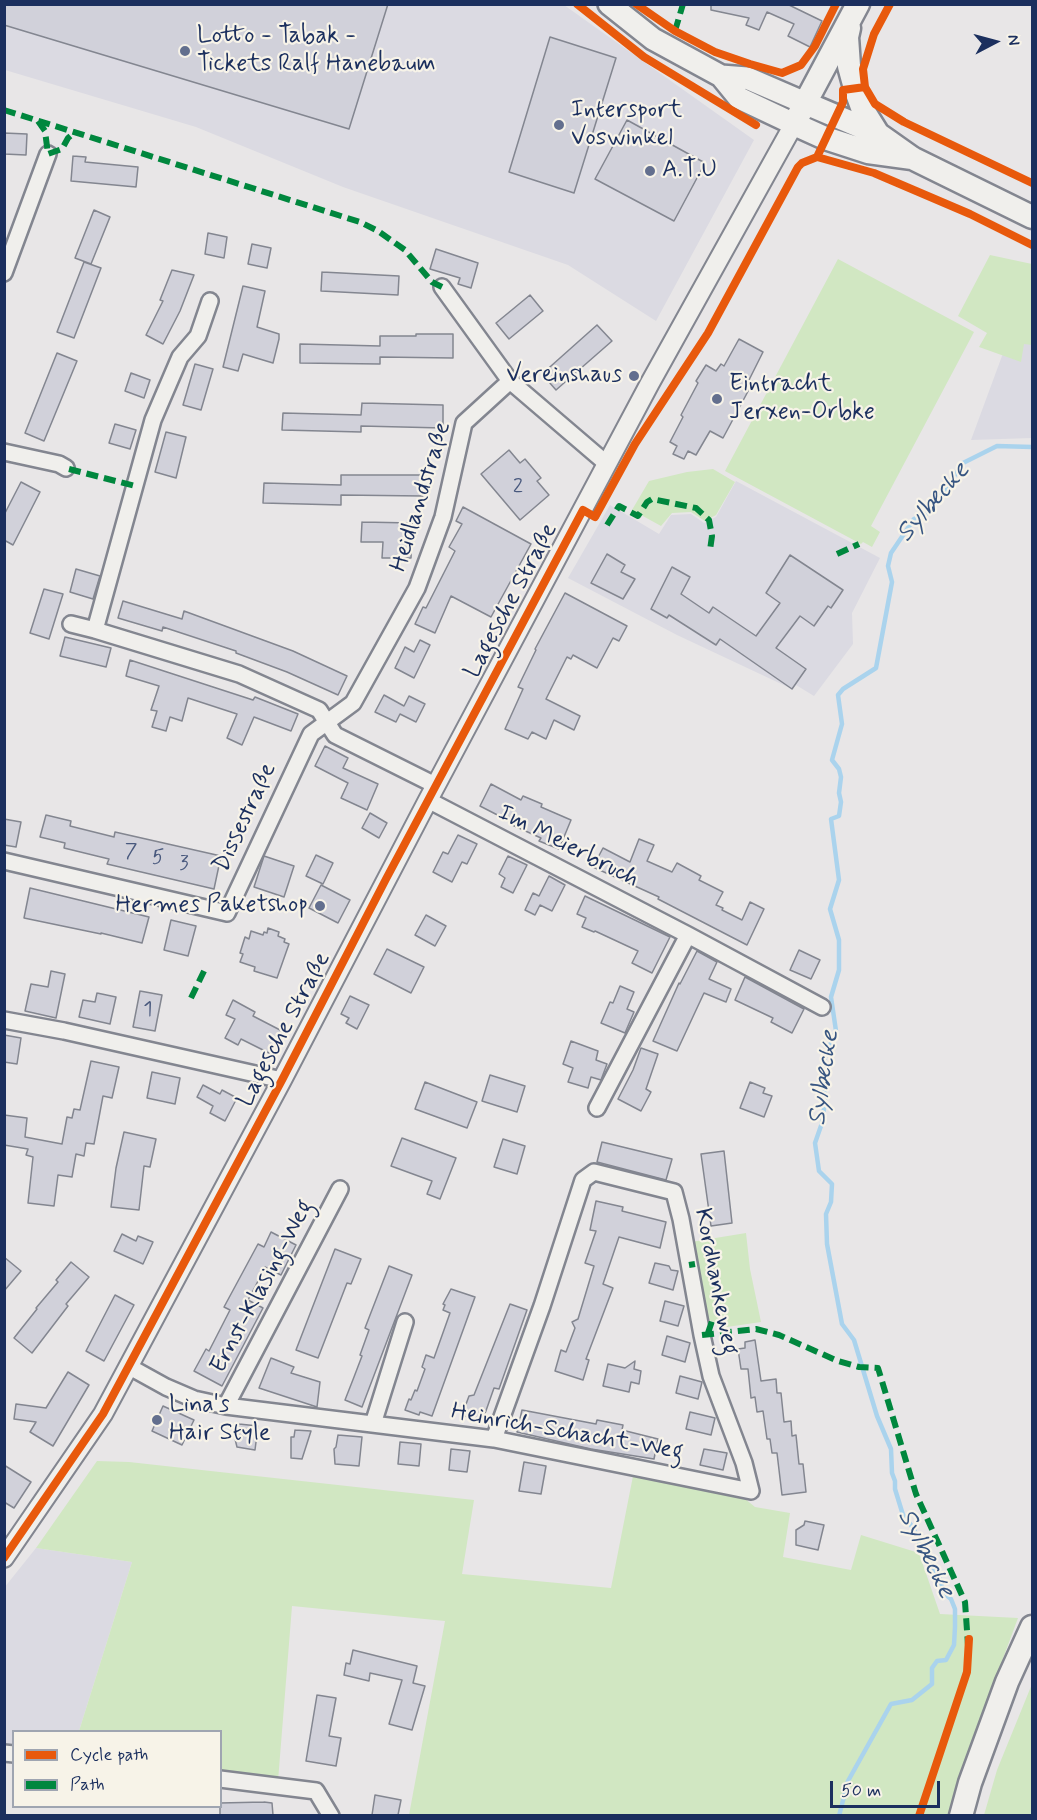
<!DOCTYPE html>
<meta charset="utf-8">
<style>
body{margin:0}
#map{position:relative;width:1037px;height:1820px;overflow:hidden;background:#e8e6e7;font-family:Mynerve,sans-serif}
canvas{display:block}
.frame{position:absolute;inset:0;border:6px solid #1b2f5e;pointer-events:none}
.legend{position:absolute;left:12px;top:1730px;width:210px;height:78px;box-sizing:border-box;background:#f7f3e8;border:2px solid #9fa5b1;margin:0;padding:8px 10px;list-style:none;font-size:18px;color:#1b2f5e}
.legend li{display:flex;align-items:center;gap:12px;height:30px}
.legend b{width:30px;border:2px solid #9fa5b1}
.north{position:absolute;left:965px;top:12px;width:60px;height:60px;-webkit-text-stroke:4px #f7f3e8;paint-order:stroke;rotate:84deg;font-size:16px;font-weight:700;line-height:24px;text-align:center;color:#1b2f5e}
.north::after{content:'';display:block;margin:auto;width:21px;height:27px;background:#1b2f5e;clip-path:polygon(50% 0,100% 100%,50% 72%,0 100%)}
.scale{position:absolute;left:830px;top:1781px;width:110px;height:27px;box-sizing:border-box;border:3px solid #1b2f5e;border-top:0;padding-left:8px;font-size:18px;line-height:21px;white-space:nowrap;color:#1b2f5e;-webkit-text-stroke:4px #f7f3e8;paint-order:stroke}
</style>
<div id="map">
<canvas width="1037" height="1820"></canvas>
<div class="frame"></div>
<ul class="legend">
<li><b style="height:8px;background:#e8590c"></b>Cycle path</li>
<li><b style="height:8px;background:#00873e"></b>Path</li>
</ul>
<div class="north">N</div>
<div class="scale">50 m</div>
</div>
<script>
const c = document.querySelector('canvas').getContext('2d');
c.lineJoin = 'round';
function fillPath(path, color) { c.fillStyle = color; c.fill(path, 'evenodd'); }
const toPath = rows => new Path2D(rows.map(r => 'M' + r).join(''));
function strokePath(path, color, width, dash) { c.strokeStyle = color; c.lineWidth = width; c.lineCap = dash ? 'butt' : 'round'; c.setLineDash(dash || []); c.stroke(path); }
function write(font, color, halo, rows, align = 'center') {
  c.font = font + ' Mynerve,sans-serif'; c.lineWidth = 4.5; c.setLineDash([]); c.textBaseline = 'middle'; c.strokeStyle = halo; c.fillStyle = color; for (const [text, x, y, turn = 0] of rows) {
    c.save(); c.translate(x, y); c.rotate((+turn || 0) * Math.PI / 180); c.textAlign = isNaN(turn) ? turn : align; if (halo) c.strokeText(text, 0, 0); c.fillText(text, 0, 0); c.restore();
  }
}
fillPath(toPath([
 [4,5,564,5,754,140,656,321,568,265,343,187,196,127,5,70],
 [1032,276,1032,438,971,440,1002,356],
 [736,481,880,558,852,613,853,644,814,696,796,685,792,689,677,635,568,578,610,505,659,534,671,515,691,514,704,523,716,517],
 [36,1548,132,1562,79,1731,14,1732,13,1748,5,1747,4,1588]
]), '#dbdae2');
fillPath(toPath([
 [990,255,1032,264,1032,345,1024,344,1021,362,979,347,987,333,958,316],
 [838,259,974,332,871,526,880,532,872,547,863,542,861,544,725,471],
 [713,469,735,482,716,515,705,521,691,512,672,513,661,526,632,510,649,481,687,472],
 [746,1233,750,1269,761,1322,727,1327,706,1319,691,1242],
 [97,1461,129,1462,474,1500,462,1574,611,1588,633,1476,744,1498,755,1507,790,1513,783,1557,851,1570,861,1535,919,1553,940,1614,1018,1618,962,1769,950,1815,409,1815,445,1621,292,1606,278,1781,221,1773,220,1732,79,1731,132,1562,36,1548],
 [1032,1684,1032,1815,984,1815,997,1770]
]), '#d1e7c2');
strokePath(toPath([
 [839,1816,848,1781,891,1704,912,1700,932,1684,932,1668,937,1661,946,1660,954,1645,955,1627,955,1609,951,1599,944,1593,940,1579,920,1545,914,1529,903,1515,895,1489,895,1481,892,1473,891,1449,877,1416,854,1340,842,1324,827,1244,826,1214,831,1202,832,1184,819,1171,815,1143,822,1123,825,1101,823,1062,836,1031,831,997,839,970,839,940,830,909,839,880,831,819,839,816,841,802,839,793,841,777,839,769,832,760,842,724,838,695,843,689,876,668,892,582,888,566,891,553,914,519,930,512,963,463,997,446,1032,447]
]), '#aad3ed', 4.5);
const building = toPath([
 [4,4,388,4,349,129,4,25,4,4],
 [711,4,787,4,822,21,810,47,788,36,794,24,767,12,759,30,746,25,749,18,711,10,711,4],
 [550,37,616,58,574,193,509,172,550,37],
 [627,120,705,163,674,221,595,179,627,120],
 [4,133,27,134,26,155,4,154,4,133],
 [73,156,86,157,85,162,138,167,136,187,71,181,73,156],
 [94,210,110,217,91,264,75,258,94,210],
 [208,233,227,237,224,258,205,254,208,233],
 [252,244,271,248,267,268,248,264,252,244],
 [436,249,478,263,471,288,458,284,460,278,430,269,436,249],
 [84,262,101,268,74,338,57,332,84,262],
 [172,270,194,275,180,311,163,344,146,335,163,301,160,300,172,270],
 [322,272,399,276,398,295,321,291,322,272],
 [243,286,265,291,257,327,279,334,279,339,273,363,243,354,238,371,223,367,243,286],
 [530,295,543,311,509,339,496,323,530,295],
 [597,325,612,341,556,390,542,374,597,325],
 [416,334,453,334,453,358,380,357,380,364,300,363,300,344,380,346,380,336,416,336,416,334],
 [739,339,763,352,749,380,753,382,723,438,710,431,696,455,688,451,684,459,673,454,677,446,670,442,683,417,681,415,698,383,696,381,706,365,716,371,721,364,724,366,739,339],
 [57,353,77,361,44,441,25,433,57,353],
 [195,364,213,369,201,410,183,405,195,364],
 [131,373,150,380,144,398,125,391,131,373],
 [362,403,443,405,443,428,361,426,361,432,282,430,283,413,361,415,362,403],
 [115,424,136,430,130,449,109,443,115,424],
 [166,432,186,437,176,478,155,472,166,432],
 [509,450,520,463,525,459,541,478,537,481,549,495,520,520,481,474,509,450],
 [341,475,423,475,423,496,341,495,341,505,263,503,264,483,341,485,341,475],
 [21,482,40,492,13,545,4,540,4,515,21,482],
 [463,507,531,544,491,617,451,596,435,633,415,624,423,607,426,608,455,551,449,547,462,524,456,521,463,507],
 [362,522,412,523,411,558,382,558,383,542,361,542,362,522],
 [607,554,625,565,621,572,635,579,623,599,591,583,607,554],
 [790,555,843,590,831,608,828,606,814,626,800,616,776,648,806,669,792,689,720,639,716,645,669,615,667,618,651,609,672,567,690,577,681,594,709,613,713,607,756,636,780,603,766,593,790,555],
 [76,569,100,576,93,599,70,592,76,569],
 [44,589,63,594,49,639,30,633,44,589],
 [565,593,627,626,619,641,613,638,597,668,573,655,571,659,567,657,546,699,580,716,574,730,554,720,546,739,532,732,528,739,505,729,523,689,518,687,536,650,535,649,565,593],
 [123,601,182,619,184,611,293,651,347,676,338,695,287,672,236,653,236,651,163,627,162,631,118,618,123,601],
 [65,637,111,648,106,667,60,656,65,637],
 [420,640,430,645,414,678,395,668,405,647,414,652,420,640],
 [130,660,253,700,255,697,298,714,291,731,254,717,242,745,227,738,237,714,188,698,182,721,170,717,166,731,152,727,157,711,151,710,159,686,126,676,130,660],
 [384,695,404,706,409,696,425,704,416,722,400,714,396,722,375,712,384,695],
 [325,746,348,758,343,768,378,784,367,810,341,798,348,783,315,766,325,746],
 [491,784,521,800,523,796,542,804,541,807,571,820,559,849,539,841,541,838,510,824,511,822,480,806,491,784],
 [370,813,387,823,379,838,362,828,370,813],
 [46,815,71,821,70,826,114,837,115,832,221,856,214,889,107,864,109,859,64,848,65,843,40,837,46,815],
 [4,819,21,822,16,847,4,845,4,819],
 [458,835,477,844,467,864,462,862,452,882,433,872,443,852,448,854,458,835],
 [639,839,654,845,647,861,672,872,677,863,701,876,699,880,723,892,716,905,723,908,722,910,742,920,750,902,764,909,747,945,658,899,659,897,593,867,603,848,630,862,639,839],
 [316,855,333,863,323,884,306,876,316,855],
 [264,856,294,866,284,897,254,887,264,856],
 [508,856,527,865,513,893,501,887,505,878,499,874,508,856],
 [549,876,565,885,552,911,540,905,535,915,525,910,533,893,539,896,549,876],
 [321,885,350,900,338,923,309,908,321,885],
 [30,888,149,917,142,943,101,933,101,934,24,918,30,888],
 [585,896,670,937,652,973,632,963,638,951,595,931,594,932,582,927,586,918,577,914,585,896],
 [426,915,446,926,435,946,415,935,426,915],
 [171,920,196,926,188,956,164,950,171,920],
 [268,928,279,932,278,936,285,939,284,942,289,944,277,978,254,971,255,967,240,962,243,954,240,953,245,937,249,939,251,931,263,935,264,932,267,933,268,928],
 [387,949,424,967,411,993,374,974,387,949],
 [799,950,820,960,811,979,790,970,799,950],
 [697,951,717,962,709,979,731,989,726,1002,704,993,677,1051,653,1041,679,983,680,984,697,951],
 [51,971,65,974,56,1018,25,1011,31,984,48,987,51,971],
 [745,977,804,1009,792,1033,771,1022,773,1018,735,1000,745,977],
 [620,986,634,992,627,1009,634,1012,625,1033,601,1023,610,1002,613,1003,620,986],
 [140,991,162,995,155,1031,133,1027,140,991],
 [97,993,116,997,110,1024,79,1017,83,1000,95,1002,97,993],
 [350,996,369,1005,357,1029,346,1023,349,1018,341,1014,350,996],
 [233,1000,255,1012,253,1016,282,1031,271,1054,241,1039,238,1045,225,1038,235,1019,226,1015,233,1000],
 [4,1035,21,1038,17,1064,4,1062,4,1035],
 [571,1041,598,1051,596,1060,607,1064,601,1080,591,1077,588,1088,568,1082,573,1068,563,1064,571,1041],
 [641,1048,658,1054,646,1089,651,1092,641,1111,618,1099,633,1070,641,1048],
 [91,1061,119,1067,112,1098,103,1096,94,1144,86,1143,84,1156,76,1154,72,1177,58,1175,54,1206,28,1203,33,1157,26,1155,28,1149,4,1145,4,1115,27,1118,25,1137,62,1144,67,1117,72,1118,74,1109,80,1110,91,1061],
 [152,1072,180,1078,175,1104,147,1098,152,1072],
 [490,1075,525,1086,517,1112,482,1101,490,1075],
 [425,1082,477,1102,467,1128,415,1109,425,1082],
 [750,1082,765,1088,763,1093,772,1096,764,1117,740,1108,750,1082],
 [203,1085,220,1094,222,1090,237,1098,225,1121,210,1113,213,1106,197,1097,203,1085],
 [124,1132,156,1139,150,1167,144,1166,139,1210,111,1207,116,1168,124,1132],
 [402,1138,456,1158,440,1199,427,1194,432,1181,391,1166,402,1138],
 [503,1139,525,1146,517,1174,494,1167,503,1139],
 [602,1142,672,1159,666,1180,597,1162,602,1142],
 [724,1151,732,1223,711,1226,701,1154,724,1151],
 [596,1201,623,1207,622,1211,666,1222,660,1248,619,1237,603,1284,613,1288,586,1359,589,1360,583,1380,555,1371,561,1350,566,1352,575,1328,572,1322,578,1319,594,1266,585,1263,596,1231,590,1230,596,1201],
 [271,1232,296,1245,281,1275,265,1267,255,1287,248,1300,263,1308,222,1386,194,1371,206,1349,209,1351,230,1310,224,1307,258,1244,264,1247,271,1232],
 [122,1234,136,1241,138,1236,153,1242,143,1264,114,1251,122,1234],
 [335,1249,361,1259,351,1284,347,1283,318,1358,296,1350,335,1249],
 [4,1257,21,1271,4,1291,4,1257],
 [71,1262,89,1277,66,1304,68,1306,32,1353,14,1338,37,1309,36,1308,58,1282,56,1280,71,1262],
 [655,1263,669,1266,671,1270,678,1271,673,1290,649,1283,655,1263],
 [389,1266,412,1275,362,1407,345,1400,354,1377,362,1356,360,1355,369,1330,365,1328,389,1266],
 [451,1289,475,1297,432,1416,420,1412,419,1415,405,1410,409,1399,411,1400,415,1390,417,1391,425,1369,422,1367,426,1355,434,1358,450,1313,443,1310,445,1305,443,1304,451,1289],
 [115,1295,134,1305,104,1361,86,1351,115,1295],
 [665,1301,684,1306,678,1326,660,1321,665,1301],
 [510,1304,527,1310,499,1389,494,1388,482,1422,462,1415,469,1396,474,1395,510,1304],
 [667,1336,690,1343,685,1362,662,1355,667,1336],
 [755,1340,761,1381,776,1379,777,1393,781,1393,784,1422,791,1421,792,1436,796,1435,799,1464,803,1464,806,1492,782,1495,777,1453,772,1453,770,1439,767,1439,763,1411,757,1412,755,1397,751,1398,748,1369,741,1369,738,1349,745,1348,745,1342,755,1340],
 [271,1358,294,1367,291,1373,320,1382,317,1407,259,1388,271,1358],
 [635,1361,634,1369,641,1371,639,1384,631,1382,629,1392,603,1386,608,1364,625,1368,635,1361],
 [68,1372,89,1385,53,1446,30,1432,36,1422,14,1419,16,1404,46,1408,68,1372],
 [680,1376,702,1382,698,1399,676,1393,680,1376],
 [163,1406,194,1420,182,1445,152,1431,163,1406],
 [522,1410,596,1424,597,1420,623,1425,622,1430,658,1439,654,1459,591,1449,517,1432,522,1410],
 [690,1412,715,1418,711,1435,686,1429,690,1412],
 [239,1424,258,1426,255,1450,237,1447,234,1435,239,1424],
 [295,1430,311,1431,302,1459,291,1458,291,1437,294,1437,295,1430],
 [338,1435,362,1437,359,1466,335,1464,334,1449,336,1447,338,1435],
 [400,1442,421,1444,419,1466,398,1464,400,1442],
 [451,1449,470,1451,467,1472,449,1470,451,1449],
 [704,1449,727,1453,723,1470,700,1465,704,1449],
 [524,1462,546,1466,541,1494,519,1491,524,1462],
 [4,1465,31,1482,14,1508,4,1502,4,1465],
 [805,1521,824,1525,818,1550,796,1545,796,1530,804,1525,805,1521],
 [353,1650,417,1666,413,1683,425,1686,412,1730,389,1724,402,1680,370,1673,369,1681,344,1675,346,1663,350,1664,353,1650],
 [317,1695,336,1698,329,1736,341,1738,336,1766,306,1761,317,1695],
 [375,1795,401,1800,398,1815,372,1815,375,1795],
 [264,1802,272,1803,273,1815,220,1815,220,1803,264,1802]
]);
fillPath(building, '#d1d1da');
strokePath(building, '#838690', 1.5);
const minor = toPath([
 [4,273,48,154],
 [442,287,510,381,607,464],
 [210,301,198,336,180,357,153,420,95,630,239,674,319,710,335,735,435,785],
 [4,452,59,464,66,468],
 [71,624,95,630],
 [428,800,688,935,822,1007],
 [4,861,227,913,311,734,353,703,417,588,443,517,464,423,510,381],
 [4,1020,64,1031,282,1080],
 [597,1108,688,935],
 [128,1366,166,1387,194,1399,226,1406,494,1439,751,1491,744,1463,711,1376,702,1335,681,1219,674,1192,594,1172,583,1180,542,1306,494,1439],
 [226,1406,340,1189],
 [373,1424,405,1322],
 [4,1753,14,1754],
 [220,1779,316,1791,331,1816]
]);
const tertiary = toPath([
 [4,1558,103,1414,282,1080,428,800,650,383,794,124]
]);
const secondary = toPath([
 [609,4,653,39,721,76,739,98,794,124],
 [721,76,747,78,805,103]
]);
const primary = toPath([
 [858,4,794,124,825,138,868,152,912,158],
 [849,28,847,37,849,66,855,88,863,110,878,134],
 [805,103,878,134,912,158,1032,217],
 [961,1816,970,1783,1007,1682,1032,1627]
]);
strokePath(minor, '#838690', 20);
strokePath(tertiary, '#838690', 22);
strokePath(secondary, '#838690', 26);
strokePath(primary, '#838690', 27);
strokePath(minor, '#f0efec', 15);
strokePath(tertiary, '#f0efec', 18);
strokePath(secondary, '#f0efec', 21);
strokePath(primary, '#f0efec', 22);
strokePath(toPath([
 [675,31,683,4],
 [4,110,360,222,378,231,405,250,432,282,442,287],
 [38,121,45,131,48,154,62,149,68,138,75,132],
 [69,469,135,486],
 [607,525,619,506,638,516,647,502,652,499,696,508,709,520,712,536,710,550],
 [837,554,859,544],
 [191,998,206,967],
 [689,1265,695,1264],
 [708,1333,712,1321],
 [702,1335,756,1329,779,1335,838,1361,859,1367,878,1368,916,1494,965,1602,968,1645]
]), '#00873e', 6, [12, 6]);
strokePath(toPath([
 [577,4,644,57,756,125],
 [636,4,675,31,715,52,750,64,782,73,801,65,815,46,836,4],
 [890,4,874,34,863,69,865,87,875,104,904,122,1032,183],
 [817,157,843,102,843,90,865,87],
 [4,1558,103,1414,282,1080,386,879,583,510,595,517,635,444,708,333,798,167,802,163,817,157,874,173,970,214,1032,245],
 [919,1816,967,1672,969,1639]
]), '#e8590c', 8);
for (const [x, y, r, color] of [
 [185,51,6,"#636f8e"],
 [559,125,6,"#636f8e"],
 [650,171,6,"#636f8e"],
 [634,376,6,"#636f8e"],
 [717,399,6,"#636f8e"],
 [320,906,6,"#636f8e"],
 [157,1420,6,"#636f8e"]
]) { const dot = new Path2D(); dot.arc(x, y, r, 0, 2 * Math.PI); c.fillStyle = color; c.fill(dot); strokePath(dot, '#f7f3e8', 2); }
write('21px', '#48587d', null, [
 ["2",518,488],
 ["7",131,853],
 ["5",158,859],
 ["3",184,865],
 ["1",148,1011]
]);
write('24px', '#1b2f5e', '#f7f3e8', [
 ["Lotto - Tabak -",197,37],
 ["Tickets Ralf Hanebaum",197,65],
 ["Intersport",571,111],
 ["Voswinkel",571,139],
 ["A.T.U",662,171],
 ["Vereinshaus",622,376,"right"],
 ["Eintracht",729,385],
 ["Jerxen-Orbke",729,413],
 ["Hermes Paketshop",308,906,"right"],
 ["Lina's",169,1406],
 ["Hair Style",169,1434]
], 'left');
write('24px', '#1b2f5e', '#f7f3e8', [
 ["Heidlandstraße",422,497,-73],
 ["Lagesche Straße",512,601,-62],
 ["Dissestraße",246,818,-65],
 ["Im Meierbruch",568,847,27],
 ["Lagesche Straße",285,1030,-62],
 ["Kordhankeweg",715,1282,79],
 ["Ernst-Klasing-Weg",263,1287,-62],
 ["Heinrich-Schacht-Weg",567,1433,10]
]);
write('italic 26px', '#385682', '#f7f3e8', [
 ["Sylbecke",934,503,-49],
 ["Sylbecke",825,1078,-82],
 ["Sylbecke",925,1554,63]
]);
</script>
